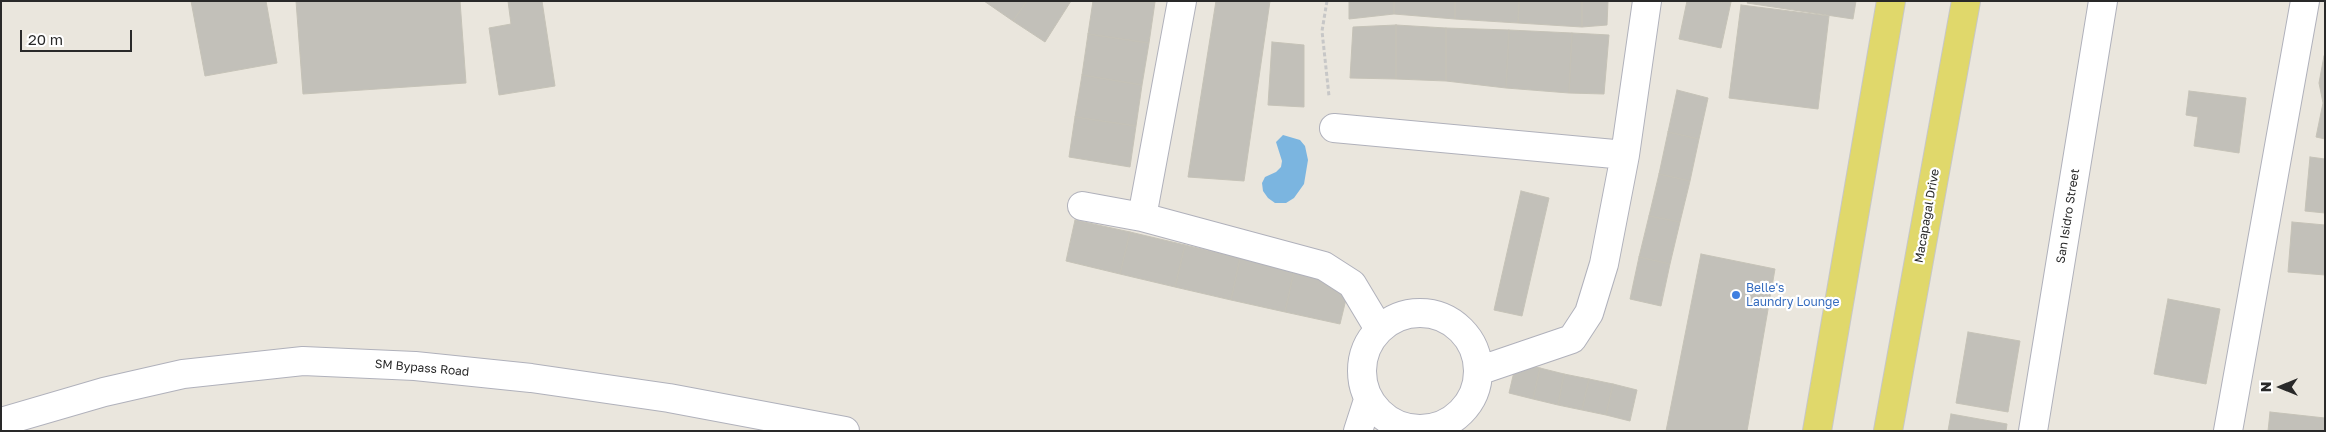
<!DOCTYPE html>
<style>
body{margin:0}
#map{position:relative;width:2326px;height:432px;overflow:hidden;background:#eae6dd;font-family:"Golos Text",sans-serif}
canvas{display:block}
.frame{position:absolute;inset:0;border:2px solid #292929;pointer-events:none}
.north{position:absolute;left:2256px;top:362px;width:50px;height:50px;-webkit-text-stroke:4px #fff;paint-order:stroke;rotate:270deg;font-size:14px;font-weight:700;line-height:20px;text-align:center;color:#292929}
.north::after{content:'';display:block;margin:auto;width:18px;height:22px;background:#292929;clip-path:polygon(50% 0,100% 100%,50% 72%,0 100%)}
.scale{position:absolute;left:20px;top:30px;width:112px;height:22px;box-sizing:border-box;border:2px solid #292929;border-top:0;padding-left:6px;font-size:15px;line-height:18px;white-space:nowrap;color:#292929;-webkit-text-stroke:4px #fff;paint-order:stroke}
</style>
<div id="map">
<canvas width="2326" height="432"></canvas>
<div class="frame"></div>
<div class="north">N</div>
<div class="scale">20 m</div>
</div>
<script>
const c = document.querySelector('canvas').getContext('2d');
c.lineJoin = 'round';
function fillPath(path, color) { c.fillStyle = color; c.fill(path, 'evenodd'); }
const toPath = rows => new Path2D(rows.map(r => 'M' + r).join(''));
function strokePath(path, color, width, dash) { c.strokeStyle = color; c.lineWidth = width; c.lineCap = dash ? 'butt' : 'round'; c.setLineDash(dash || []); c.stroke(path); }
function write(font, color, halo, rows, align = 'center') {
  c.font = font + ' "Golos Text",sans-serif'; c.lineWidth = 4.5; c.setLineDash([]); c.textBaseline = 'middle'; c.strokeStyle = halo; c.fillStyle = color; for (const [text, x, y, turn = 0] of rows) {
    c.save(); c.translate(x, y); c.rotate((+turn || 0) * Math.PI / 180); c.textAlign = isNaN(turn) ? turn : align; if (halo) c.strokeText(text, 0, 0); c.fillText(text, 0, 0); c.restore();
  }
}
fillPath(toPath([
 [1283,135,1300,140,1305,146,1308,160,1304,184,1294,198,1286,203,1275,203,1268,198,1263,191,1262,183,1265,177,1276,172,1281,167,1282,161,1276,142]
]), '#7bb5e0');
const building = toPath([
 [191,1,266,1,277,63,205,76,191,1],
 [296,1,460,1,466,83,303,94,296,1],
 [508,1,542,1,555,86,499,95,489,28,511,24,508,1],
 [984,1,1027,1,1013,21,984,1],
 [1027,1,1071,1,1045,42,1013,21,1027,1],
 [1093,1,1155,2,1149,43,1088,34,1093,1],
 [1216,1,1270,1,1244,181,1188,177,1216,1],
 [1349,1,1394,1,1394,14,1349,19,1349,1],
 [1394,1,1455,1,1455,19,1394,14,1394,1],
 [1455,1,1519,1,1518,23,1455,19,1455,1],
 [1519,1,1582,1,1582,27,1518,23,1519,1],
 [1582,1,1608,1,1607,25,1582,27,1582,1],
 [1687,1,1731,2,1721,48,1679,39,1687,1],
 [1748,1,1856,1,1853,19,1747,3,1748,1],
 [1741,5,1829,16,1818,109,1729,98,1741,5],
 [1396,25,1396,79,1350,78,1353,27,1396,25],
 [1396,25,1446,28,1446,81,1396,79,1396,25],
 [1446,28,1509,30,1506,88,1446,81,1446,28],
 [1509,30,1572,33,1569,93,1506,88,1509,30],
 [1572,33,1609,35,1604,94,1569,93,1572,33],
 [1088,34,1149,43,1142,85,1082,75,1088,34],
 [1272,42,1304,45,1304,107,1268,105,1272,42],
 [2324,56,2325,56,2325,139,2316,137,2323,103,2319,83,2324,56],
 [1082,75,1142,85,1136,126,1075,117,1082,75],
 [1677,90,1708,98,1699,139,1668,132,1677,90],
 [2189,91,2246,98,2239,153,2194,146,2198,117,2186,115,2189,91],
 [1075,117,1136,126,1130,167,1069,157,1075,117],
 [1668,132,1699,139,1690,181,1659,174,1668,132],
 [2310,157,2325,159,2325,213,2305,211,2310,157],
 [1659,174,1690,181,1680,222,1649,216,1659,174],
 [1521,191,1549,198,1522,316,1494,310,1521,191],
 [1649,216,1680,222,1670,264,1639,257,1649,216],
 [1075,220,1130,232,1120,274,1066,261,1075,220],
 [2292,222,2325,225,2325,275,2288,272,2292,222],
 [1130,232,1185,245,1175,287,1120,274,1130,232],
 [1185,245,1240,258,1231,300,1175,287,1185,245],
 [1701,254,1775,269,1747,431,1666,431,1701,254],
 [1639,257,1670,264,1661,306,1630,299,1639,257],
 [1240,258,1294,271,1285,312,1231,300,1240,258],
 [1294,271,1350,283,1340,324,1285,312,1294,271],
 [2168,299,2220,309,2206,384,2154,374,2168,299],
 [1968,332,2020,341,2008,412,1956,403,1968,332],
 [1516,363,1540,368,1533,399,1509,393,1516,363],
 [1540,368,1564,374,1558,405,1533,399,1540,368],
 [1564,374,1589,379,1582,410,1558,405,1564,374],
 [1589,379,1613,384,1606,415,1582,410,1589,379],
 [1613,384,1637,390,1630,421,1606,415,1613,384],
 [2270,412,2325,418,2325,431,2268,431,2270,412],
 [1951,414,2007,424,2006,431,1948,431,1951,414]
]);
fillPath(building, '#c2c0b9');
strokePath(building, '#c5c2b7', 1);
const street = toPath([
 [1182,1,1142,217,1324,266,1352,284,1379,329],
 [1334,128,1625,155],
 [1082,206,1142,217],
 '1362 371a58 58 0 1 1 116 0a58 58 0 1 1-116 0Z',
 [1478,371,1572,339,1589,313,1604,264,1625,155,1647,1],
 [1358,431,1368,400],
 [2033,431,2103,1],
 [2228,431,2305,1]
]);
const secondary = toPath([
 [1,422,104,392,183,374,303,361,415,366,531,378,669,398,845,431]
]);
const primary = toPath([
 [1817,431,1891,1],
 [1888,431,1966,1]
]);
strokePath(street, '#b0b1bb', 30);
strokePath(secondary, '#b0b1bb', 30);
strokePath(primary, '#c7c7c7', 30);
strokePath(toPath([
 [1327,1,1322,31,1329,96]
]), '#c7c7c7', 3, [4, 2.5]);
strokePath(street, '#fff', 28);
strokePath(secondary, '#fff', 28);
strokePath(primary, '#e0d86b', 28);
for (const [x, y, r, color] of [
 [1736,295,5,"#3f7fe0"]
]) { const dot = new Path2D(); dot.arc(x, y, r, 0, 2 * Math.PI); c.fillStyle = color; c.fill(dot); strokePath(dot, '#fff', 2); }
write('12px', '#292929', '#fff', [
 ["Macapagal Drive",1927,216,-80],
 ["San Isidro Street",2068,216,-81],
 ["SM Bypass Road",422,368,5]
]);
write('12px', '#366cbe', '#fff', [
 ["Belle's",1746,288],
 ["Laundry Lounge",1746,302]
], 'left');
</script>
